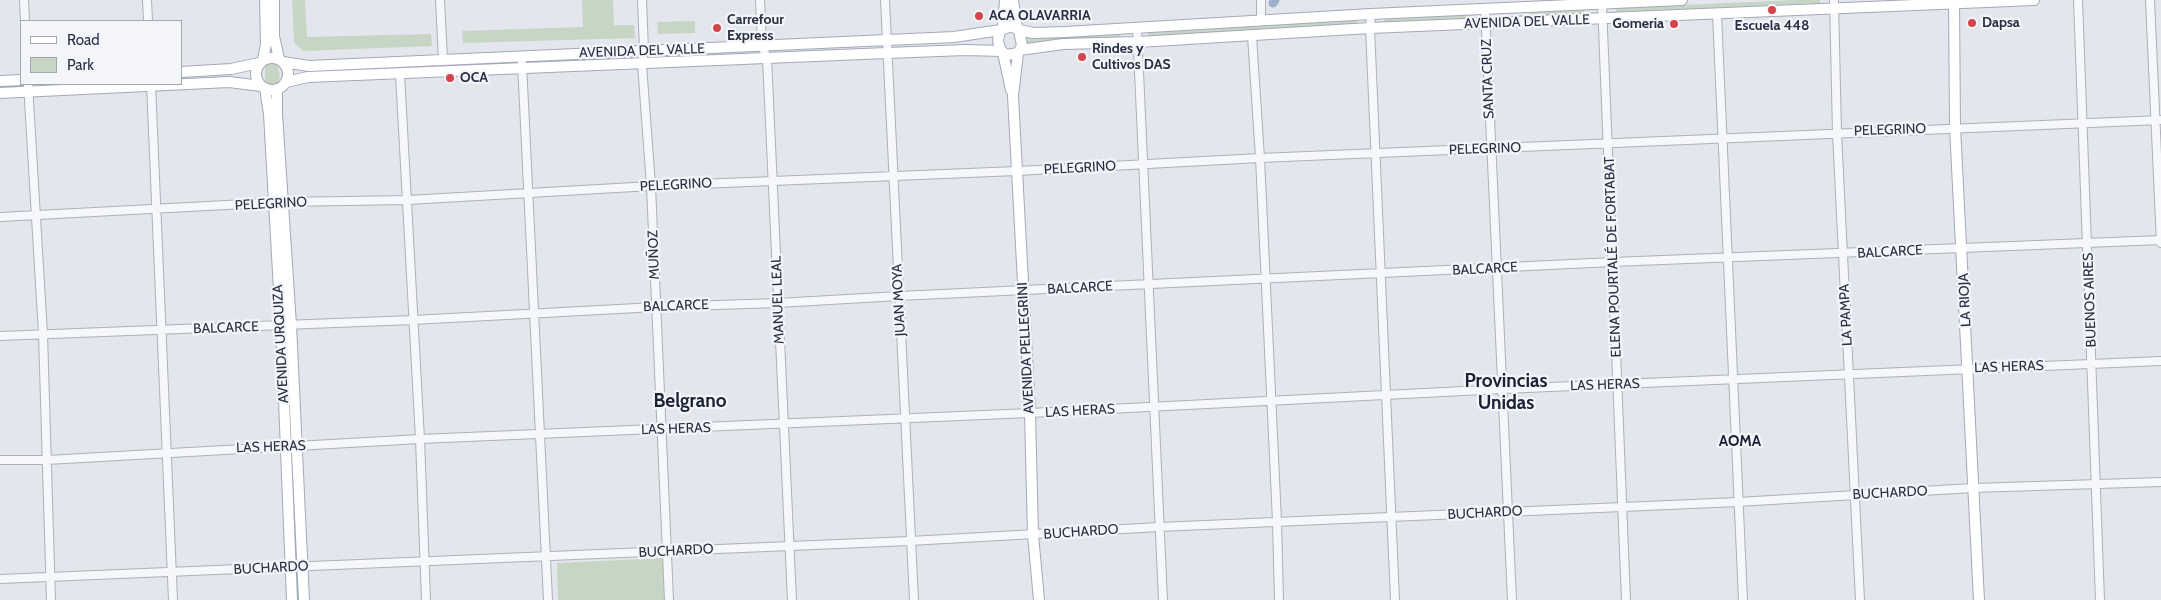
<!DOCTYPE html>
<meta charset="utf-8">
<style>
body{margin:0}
#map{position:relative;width:2161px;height:600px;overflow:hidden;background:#e3e6ec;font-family:Cabin,sans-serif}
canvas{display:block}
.legend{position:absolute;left:20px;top:20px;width:162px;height:65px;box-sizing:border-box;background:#f3f5f9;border:1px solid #a3a7b1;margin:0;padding:6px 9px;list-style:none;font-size:15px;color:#2a3145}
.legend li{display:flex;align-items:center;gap:10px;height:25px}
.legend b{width:25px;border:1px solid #a3a7b1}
</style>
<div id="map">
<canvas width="2161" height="600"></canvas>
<ul class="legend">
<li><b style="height:6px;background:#fff"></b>Road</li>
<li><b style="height:14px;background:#c7d6c4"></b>Park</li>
</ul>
</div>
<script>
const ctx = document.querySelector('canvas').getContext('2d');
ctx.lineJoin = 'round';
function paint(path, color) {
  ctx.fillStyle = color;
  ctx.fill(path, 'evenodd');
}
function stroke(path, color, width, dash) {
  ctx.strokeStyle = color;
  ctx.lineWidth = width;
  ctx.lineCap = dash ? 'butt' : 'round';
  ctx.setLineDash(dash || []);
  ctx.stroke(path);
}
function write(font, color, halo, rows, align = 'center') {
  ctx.font = font + ' Cabin,sans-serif';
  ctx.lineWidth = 4.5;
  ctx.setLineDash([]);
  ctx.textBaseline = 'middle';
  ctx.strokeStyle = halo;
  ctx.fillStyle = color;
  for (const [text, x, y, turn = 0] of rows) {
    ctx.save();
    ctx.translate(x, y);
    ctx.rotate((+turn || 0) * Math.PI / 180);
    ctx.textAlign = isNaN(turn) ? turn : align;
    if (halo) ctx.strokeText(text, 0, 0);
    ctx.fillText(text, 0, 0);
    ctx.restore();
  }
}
paint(new Path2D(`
 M 292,0 L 305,0 L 307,37 L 431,34 L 432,46 L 303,51 L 294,42 Z
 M 582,0 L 613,0 L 614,25 L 634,25 L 635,38 L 463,43 L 462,31 L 583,27 Z
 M 1797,0 L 1820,0 L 1820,3 L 1616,12 L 1616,8 Z
 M 1584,9 L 1584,14 L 1499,17 L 1527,15 L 1530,12 Z
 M 1473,15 L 1473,19 L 1384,23 L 1384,19 Z
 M 1357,20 L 1357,24 L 1148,37 L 1148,33 Z
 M 695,21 L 695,33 L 658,34 L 657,22 Z
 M 1120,35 L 1120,39 L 1036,42 L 1027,46 L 1027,36 L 1036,38 Z
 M 273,61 L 278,66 L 280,78 L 276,85 L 272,86 L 265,81 L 265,68 L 268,62 Z
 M 663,558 L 665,600 L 558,600 L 557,563 Z`), '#c7d6c4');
stroke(new Path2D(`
 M 1273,3 L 1275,0`), '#9db0cd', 9);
const minor = new Path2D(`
 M 24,0 L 25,21
 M 147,0 L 148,21
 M 440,0 L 443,59
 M 642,0 L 644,50 L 642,64 L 651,186 L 669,600
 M 760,0 L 762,46 L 767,58 L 792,600
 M 885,0 L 914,600
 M 1834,0 L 1837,133 L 1860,600
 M 2078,0 L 2100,600
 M 2150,0 L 2161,243
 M 1602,4 L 1626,600
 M 1485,8 L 1512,600
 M 1371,14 L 1370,28 L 1395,600
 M 1717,14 L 1743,600
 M 1261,20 L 1261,0
 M 1137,28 L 1163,600
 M 1252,36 L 1260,158 L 1277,521 L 1279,600
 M 522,63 L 548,600
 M 400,74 L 420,439 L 426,600
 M 28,84 L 43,334 L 51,600
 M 151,84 L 173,600
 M 0,217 L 283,202 L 408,200 L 651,186 L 1017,171 L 1260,158 L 2161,120
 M 0,336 L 413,320 L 656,307 L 778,303 L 899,296 L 1613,262 L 2161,240
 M 0,460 L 47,460 L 420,439 L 1030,413 L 1503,389 L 2161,361
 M 0,579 L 910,541 L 1159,527 L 1738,502 L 1973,488 L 2161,482`);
const major = new Path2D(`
 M 274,0 L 274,36 L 279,59
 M 1013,0 L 1017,27
 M 1954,0 L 1955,127 L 1979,600
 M 1011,26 L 1019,30 L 1022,46 L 1018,53 L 1006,55 C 998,49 996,39 1001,30 Z
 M 1003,28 L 1005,0
 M 1019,30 L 1033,33 L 1065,32 L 1371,14 L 1682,0
 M 1020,50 L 1063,44 L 1138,42 L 1370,28 L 2034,0
 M 1003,53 L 1011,90
 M 1018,53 L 1013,96 L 1030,413 L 1033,535 L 1039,600
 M256 74a16 16 0 1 1 32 0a16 16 0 1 1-32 0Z
 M 263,60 L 266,44 L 265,0
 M 283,62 L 309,66 L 954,37 L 1001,30
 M 181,72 L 231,69 L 259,63
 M 0,81 L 21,80
 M 286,82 L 308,77 L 887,53 L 965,50 L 1001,51
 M 265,88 L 269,114 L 281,326 L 292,600
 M 277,89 L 277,114 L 291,325 L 304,600
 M 0,93 L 229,82 L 261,86`);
stroke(minor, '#acb0ba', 10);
stroke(major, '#a2a9b8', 12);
stroke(minor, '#f6f7fa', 8);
stroke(major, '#fff', 10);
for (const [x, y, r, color] of [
 [1772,10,5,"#d5444c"],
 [979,16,5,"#d5444c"],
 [1972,23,5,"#d5444c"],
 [1674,24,5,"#d5444c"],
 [717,28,5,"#d5444c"],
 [1082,57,5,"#d5444c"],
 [450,78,5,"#d5444c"]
]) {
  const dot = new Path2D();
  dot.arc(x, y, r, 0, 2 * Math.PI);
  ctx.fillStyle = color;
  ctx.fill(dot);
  stroke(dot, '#f3f5f9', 2);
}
write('bold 14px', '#2a3145', '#f3f5f9', [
 ["ACA OLAVARRIA",989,16],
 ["Carrefour",727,20],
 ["Express",727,36],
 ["Dapsa",1982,23],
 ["Gomeria",1664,24,"right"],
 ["Escuela 448",1772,26,"center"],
 ["Rindes y",1092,49],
 ["Cultivos DAS",1092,65],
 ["OCA",460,78]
], 'left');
write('14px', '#2a3145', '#f3f5f9', [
 ["AVENIDA DEL VALLE",1527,22,-2],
 ["AVENIDA DEL VALLE",642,51,-2],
 ["SANTA CRUZ",1488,79,-92],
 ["PELEGRINO",1890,130,-2],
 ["PELEGRINO",1485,149,-2],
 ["PELEGRINO",1080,168,-3],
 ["PELEGRINO",676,185,-3],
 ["PELEGRINO",271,204,-3],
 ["BALCARCE",1890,252,-3],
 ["MUÑOZ",654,255,-92],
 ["ELENA POURTALÉ DE FORTABAT",1613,257,-92],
 ["BALCARCE",1485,269,-3],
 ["BALCARCE",1080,288,-3],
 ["MANUEL LEAL",778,300,-92],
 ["JUAN MOYA",899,300,-93],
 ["LA RIOJA",1965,300,-93],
 ["BUENOS AIRES",2090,300,-92],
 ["BALCARCE",676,306,-2],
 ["LA PAMPA",1846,315,-93],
 ["BALCARCE",226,328,-2],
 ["AVENIDA URQUIZA",281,344,-93],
 ["AVENIDA PELLEGRINI",1026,348,-93],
 ["LAS HERAS",2009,367,-2],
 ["LAS HERAS",1605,385,-2],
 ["LAS HERAS",1080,411,-3],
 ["LAS HERAS",676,429,-2],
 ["LAS HERAS",271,447,-2],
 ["BUCHARDO",1890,493,-3],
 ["BUCHARDO",1485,513,-3],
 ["BUCHARDO",1081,532,-4],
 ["BUCHARDO",676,551,-3],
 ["BUCHARDO",271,568,-3]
]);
write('bold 15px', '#1c2236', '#f3f5f9', [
 ["AOMA",1740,442]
]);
write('bold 19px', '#1c2236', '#f3f5f9', [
 ["Provincias",1506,381],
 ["Unidas",1506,403],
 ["Belgrano",690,401]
]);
</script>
